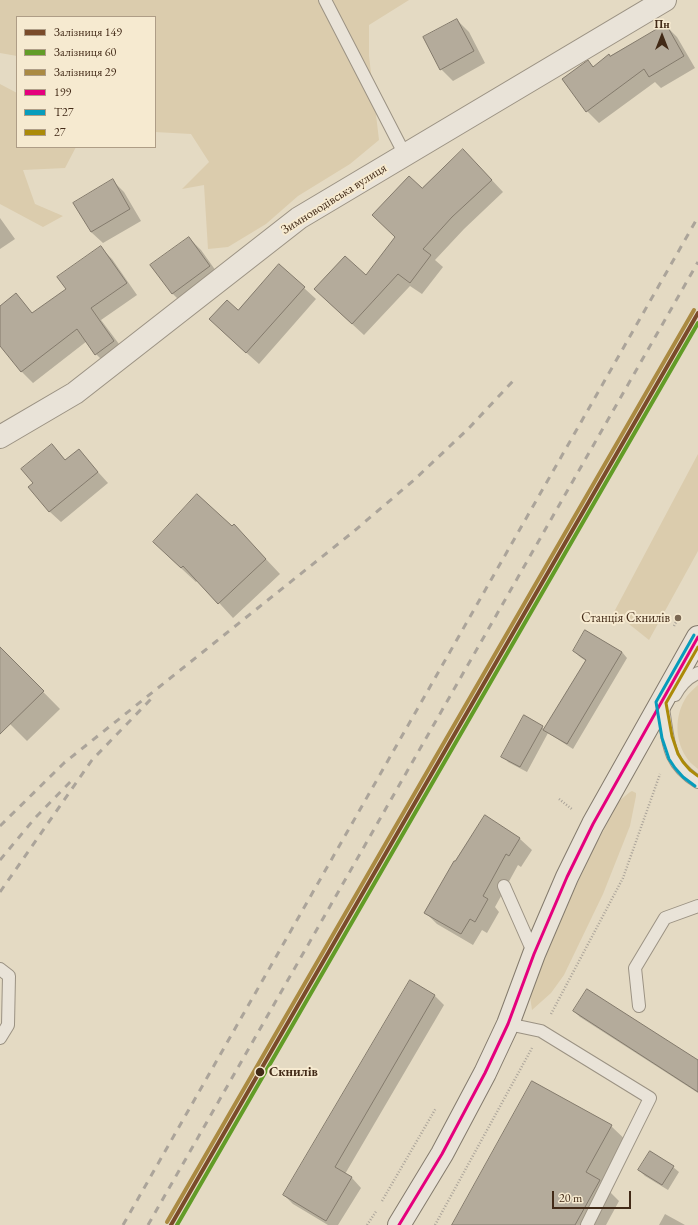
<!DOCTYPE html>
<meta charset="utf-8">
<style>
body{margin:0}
#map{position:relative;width:698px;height:1225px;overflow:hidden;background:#e4dac3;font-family:"EB Garamond",serif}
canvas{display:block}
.legend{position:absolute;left:16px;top:16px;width:140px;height:132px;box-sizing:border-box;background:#f6ead0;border:1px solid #ae9d86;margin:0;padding:5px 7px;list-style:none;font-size:12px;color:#422a17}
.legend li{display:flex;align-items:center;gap:8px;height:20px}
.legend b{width:20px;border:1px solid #ae9d86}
.north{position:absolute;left:642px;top:16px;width:40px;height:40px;-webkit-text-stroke:3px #f6ead0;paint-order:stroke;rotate:0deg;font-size:11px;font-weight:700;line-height:16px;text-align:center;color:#422a17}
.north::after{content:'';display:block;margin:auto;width:14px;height:18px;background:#422a17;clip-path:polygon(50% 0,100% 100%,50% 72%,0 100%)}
.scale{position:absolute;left:552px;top:1191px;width:79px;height:18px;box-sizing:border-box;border:2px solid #422a17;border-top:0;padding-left:5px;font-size:12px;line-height:14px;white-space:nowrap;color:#422a17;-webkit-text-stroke:3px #f6ead0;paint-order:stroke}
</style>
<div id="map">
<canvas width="698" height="1225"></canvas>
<ul class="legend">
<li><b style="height:5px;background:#7a4b2a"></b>Залізниця 149</li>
<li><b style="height:5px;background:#629c27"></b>Залізниця 60</li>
<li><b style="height:5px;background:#aa8a42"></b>Залізниця 29</li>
<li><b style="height:5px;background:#e5007d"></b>199</li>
<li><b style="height:5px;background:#079cbc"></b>Т27</li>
<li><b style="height:5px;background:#ab8a08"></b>27</li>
</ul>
<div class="north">Пн</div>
<div class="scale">20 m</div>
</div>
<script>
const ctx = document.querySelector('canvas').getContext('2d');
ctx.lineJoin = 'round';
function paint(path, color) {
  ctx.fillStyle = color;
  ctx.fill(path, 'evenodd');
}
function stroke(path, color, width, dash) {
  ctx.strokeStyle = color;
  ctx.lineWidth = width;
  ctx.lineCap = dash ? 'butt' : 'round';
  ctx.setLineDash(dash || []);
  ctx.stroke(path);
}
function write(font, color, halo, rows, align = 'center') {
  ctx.font = font + ' "EB Garamond",serif';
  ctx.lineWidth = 4;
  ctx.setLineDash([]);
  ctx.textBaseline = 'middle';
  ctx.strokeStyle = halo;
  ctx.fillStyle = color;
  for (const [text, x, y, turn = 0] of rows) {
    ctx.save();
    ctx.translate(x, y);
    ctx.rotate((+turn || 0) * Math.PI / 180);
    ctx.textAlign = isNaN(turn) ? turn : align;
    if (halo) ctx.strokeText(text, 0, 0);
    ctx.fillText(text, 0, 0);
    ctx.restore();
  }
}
paint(new Path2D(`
 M 0,0 L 409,0 L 369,25 L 369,56 L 379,140 L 350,164 L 298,196 L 266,224 L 228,247 L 208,249 L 204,185 L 182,189 L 209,162 L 191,134 L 155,132 L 155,17 L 17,17 L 17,56 L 0,53 Z
 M 0,84 L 17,93 L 17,147 L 76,147 L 65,168 L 23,170 L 35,204 L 63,216 L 43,227 L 0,204 Z
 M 698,454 L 698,551 L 649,640 L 614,612 Z
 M 698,685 L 698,769 C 695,766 691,764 689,761 C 674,742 674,715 687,696 C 690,692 694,689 698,685 Z
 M 632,791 L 636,793 L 636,796 L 630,826 L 603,894 L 564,975 L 551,993 L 532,1010 L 530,996 L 551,940 L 590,856 L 619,801 L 630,792 Z`), '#dbccad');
paint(new Path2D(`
 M 457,20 L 469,32 L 485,63 L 453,81 L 441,69 Z
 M 665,25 L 677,37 L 695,68 L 661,88 L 655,82 L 599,123 L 587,111 L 563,80 L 588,62 L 594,67 Z
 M 475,162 L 503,192 L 464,229 L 435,260 L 443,267 L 422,294 L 410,286 L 364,335 L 327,301 L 366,276 L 396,237 L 422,190 Z
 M 113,181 L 124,192 L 141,221 L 103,243 L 91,232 Z
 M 0,218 L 15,239 L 0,249 Z
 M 189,238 L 201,250 L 221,278 L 184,305 L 172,293 Z
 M 101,248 L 112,259 L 137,295 L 101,320 L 125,352 L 107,365 L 96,354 L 87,341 L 33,383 L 22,372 L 0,344 L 0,307 L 16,295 L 33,314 L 67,289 Z
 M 304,288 L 316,299 L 259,364 L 222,331 L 238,312 Z
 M 52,446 L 66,461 L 79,451 L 108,483 L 61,522 L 50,512 L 29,487 L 34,483 Z
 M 248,540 L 280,574 L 233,618 L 198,580 L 196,582 L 169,557 Z
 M 0,648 L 60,709 L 27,741 L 0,714 Z
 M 574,651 L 622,652 L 627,658 L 573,749 L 548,733 L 527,772 L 508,762 L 503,756 L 542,727 L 545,730 L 586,661 L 580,657 Z
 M 485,816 L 520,839 L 532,850 L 521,867 L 518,865 L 495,907 L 499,912 L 487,933 L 482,930 L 473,945 L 437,924 L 425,912 Z
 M 434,995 L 444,1005 L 345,1174 L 352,1178 L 361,1188 L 338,1225 L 328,1225 L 293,1204 L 284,1195 Z
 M 574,1011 L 698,1061 L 698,1093 L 580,1017 Z
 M 611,1126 L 632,1146 L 607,1189 L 619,1201 L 606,1225 L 453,1225 Z
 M 673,1167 L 679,1172 L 668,1190 L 645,1176 L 639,1170 Z
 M 665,1214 L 685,1225 L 659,1225 Z`), '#0003');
const building = new Path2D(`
 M 457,19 L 474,51 L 440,70 L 423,37 Z
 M 666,24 L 684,56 L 649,77 L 644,69 L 586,112 L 562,79 L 588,60 L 593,67 L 609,54 L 610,56 Z
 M 463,149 L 492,180 L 452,217 L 423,249 L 431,255 L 410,283 L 398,274 L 352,324 L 314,289 L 345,256 L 366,275 L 395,237 L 372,215 L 409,176 L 422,188 Z
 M 113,179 L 130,209 L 91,232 L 73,203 Z
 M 189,237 L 210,266 L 172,294 L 150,265 Z
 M 101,246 L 127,283 L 91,308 L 114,341 L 95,355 L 77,329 L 21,372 L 0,346 L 0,306 L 16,293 L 32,313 L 66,289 L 57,277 Z
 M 279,264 L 305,287 L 246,353 L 209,319 L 227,300 L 238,310 Z
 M 52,444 L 65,460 L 79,449 L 98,472 L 49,512 L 28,487 L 33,483 L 21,469 Z
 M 197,494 L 232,526 L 234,524 L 266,559 L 218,604 L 183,566 L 181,568 L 153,542 Z
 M 585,630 L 622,652 L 567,744 L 543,730 L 586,660 L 573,651 Z
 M 0,647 L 44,691 L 0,734 Z
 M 524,715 L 543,726 L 520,767 L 501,757 Z
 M 485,815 L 520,838 L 509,856 L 506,854 L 483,896 L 488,899 L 475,922 L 470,919 L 461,934 L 424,913 L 454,861 L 455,861 Z
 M 410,980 L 435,995 L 335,1167 L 352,1177 L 326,1221 L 283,1195 Z
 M 587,989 L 698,1060 L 698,1092 L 573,1011 Z
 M 532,1081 L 612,1125 L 586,1172 L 600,1180 L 575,1225 L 452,1225 Z
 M 650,1151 L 674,1166 L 662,1185 L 638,1170 Z`);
paint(building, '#b4ab9b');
stroke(building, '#837a6c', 1);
const lane = new Path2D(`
 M 325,0 L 405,155
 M 675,695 C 680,686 688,677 698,673
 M 662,703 C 669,738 664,761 698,782
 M 504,886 L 534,954
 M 0,969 L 9,976 L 8,1025 L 0,1038
 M 639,1006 L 635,968 L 665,918 L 698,906
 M 508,1024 L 541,1031 L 650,1098 L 587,1225`);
const street = new Path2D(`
 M 0,437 L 75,393 L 299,218 L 665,0`);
const secondary = new Path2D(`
 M 399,1225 L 442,1154 L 485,1073 L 508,1024 L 534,954 L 567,877 L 593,824 L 698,637`);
stroke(lane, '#9b9283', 14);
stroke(street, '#9b9283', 24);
stroke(secondary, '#837a6c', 24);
stroke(new Path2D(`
 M 674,626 L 678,618
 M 559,799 L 573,810
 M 551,1014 L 623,878 L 660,774
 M 382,1201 L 436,1108
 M 367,1225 L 377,1210
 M 435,1225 L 532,1048`), '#aba49a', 2.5, [1, 2]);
stroke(lane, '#e9e3d8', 12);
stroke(street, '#e9e3d8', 22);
stroke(secondary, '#e9e3d8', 22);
stroke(new Path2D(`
 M 0,826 L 64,763 L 353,532 L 414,480 L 469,428 L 513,381
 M 0,860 L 35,818 L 74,778
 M 0,892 L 92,760 L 152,698
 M 123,1225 L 698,217
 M 148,1225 L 698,262`), '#aba49a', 3, [7, 7]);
stroke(new Path2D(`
 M 399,1225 L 442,1154 L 485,1073 L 508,1024 L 534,954 L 567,877 L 593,824 L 698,637`), '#e5007d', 3);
stroke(new Path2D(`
 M 694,635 L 656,702 L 662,738 L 669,759 L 675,768 L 683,777 L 695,786`), '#079cbc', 3);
stroke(new Path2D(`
 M 698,647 L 666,703 L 672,736 L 678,754 L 683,762 L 690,770 L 698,776`), '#ab8a08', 3);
stroke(new Path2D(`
 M 171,1225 L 698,313`), '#7a4b2a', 4);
stroke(new Path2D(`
 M 177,1225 L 698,323`), '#629c27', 4);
stroke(new Path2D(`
 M 167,1222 L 694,310`), '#aa8a42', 4);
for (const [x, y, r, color] of [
 [678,618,4,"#7b6853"],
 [260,1072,5,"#422a17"]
]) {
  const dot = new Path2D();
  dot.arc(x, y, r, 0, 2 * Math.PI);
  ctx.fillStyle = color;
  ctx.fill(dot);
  stroke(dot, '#f6ead0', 1.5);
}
write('13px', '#422a17', '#f6ead0', [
 ["Зимноводівська вулиця",334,199,-32]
]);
write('13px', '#422a17', '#f6ead0', [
 ["Станція Скнилів",670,618]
], 'right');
write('bold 13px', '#422a17', '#f6ead0', [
 ["Скнилів",269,1072]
], 'left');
</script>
